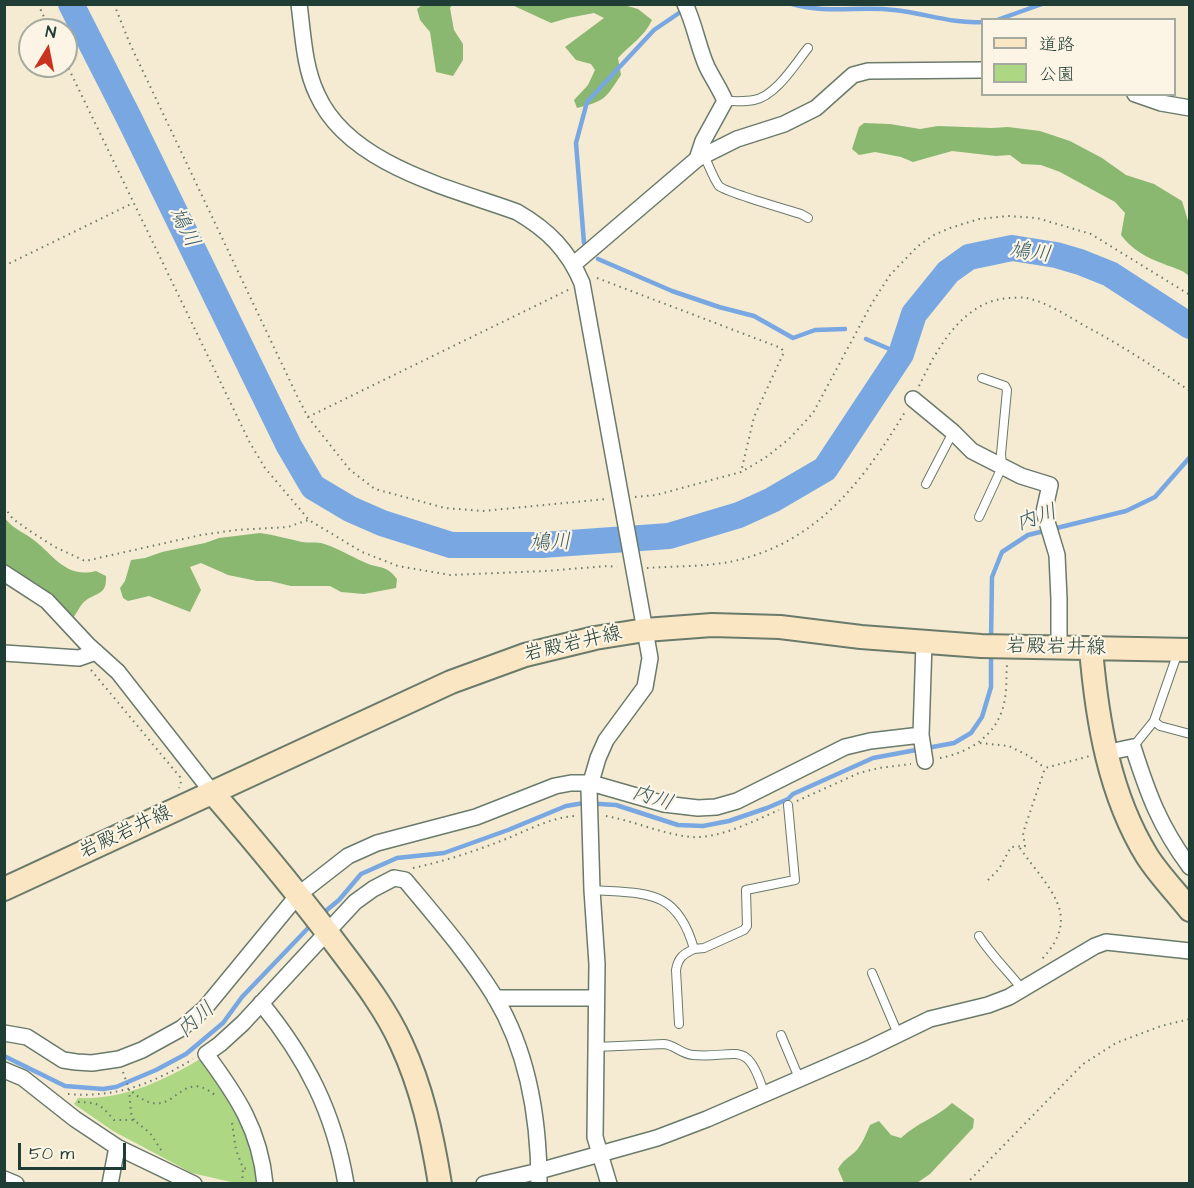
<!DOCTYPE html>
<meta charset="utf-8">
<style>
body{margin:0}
#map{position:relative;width:1194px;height:1188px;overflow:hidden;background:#f4ebd2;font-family:"Architects Daughter","Klee One",sans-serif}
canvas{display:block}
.frame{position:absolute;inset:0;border:6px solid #1f3d34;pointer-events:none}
.legend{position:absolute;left:981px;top:18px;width:195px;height:78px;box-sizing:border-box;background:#fcf5e5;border:2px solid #a4ab9e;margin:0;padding:8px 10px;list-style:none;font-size:18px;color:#1f3d34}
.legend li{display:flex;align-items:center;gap:12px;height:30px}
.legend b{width:30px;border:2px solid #a4ab9e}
.north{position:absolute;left:18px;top:18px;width:60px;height:60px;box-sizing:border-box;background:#fcf5e5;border:2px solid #a4ab9e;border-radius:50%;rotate:10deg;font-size:16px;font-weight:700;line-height:24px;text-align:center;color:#1f3d34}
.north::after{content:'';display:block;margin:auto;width:21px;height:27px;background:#c8321e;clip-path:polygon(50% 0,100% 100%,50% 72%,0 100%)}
.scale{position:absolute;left:18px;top:1143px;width:108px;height:27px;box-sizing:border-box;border:3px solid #1f3d34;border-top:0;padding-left:8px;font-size:18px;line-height:21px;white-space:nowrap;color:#1f3d34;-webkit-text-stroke:4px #fcf5e5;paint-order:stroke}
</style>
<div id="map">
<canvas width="1194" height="1188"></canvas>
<div class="frame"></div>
<ul class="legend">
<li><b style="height:8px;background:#fbe6c3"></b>道路</li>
<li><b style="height:16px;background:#add783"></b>公園</li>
</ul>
<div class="north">N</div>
<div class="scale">50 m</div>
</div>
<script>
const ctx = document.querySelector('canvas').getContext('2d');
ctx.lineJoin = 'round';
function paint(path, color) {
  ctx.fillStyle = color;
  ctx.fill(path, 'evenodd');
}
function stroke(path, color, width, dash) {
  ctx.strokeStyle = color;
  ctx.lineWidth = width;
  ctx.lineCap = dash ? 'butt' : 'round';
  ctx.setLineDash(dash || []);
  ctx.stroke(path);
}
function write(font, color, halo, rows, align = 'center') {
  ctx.font = font + ' "Architects Daughter","Klee One",sans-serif';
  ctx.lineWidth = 4.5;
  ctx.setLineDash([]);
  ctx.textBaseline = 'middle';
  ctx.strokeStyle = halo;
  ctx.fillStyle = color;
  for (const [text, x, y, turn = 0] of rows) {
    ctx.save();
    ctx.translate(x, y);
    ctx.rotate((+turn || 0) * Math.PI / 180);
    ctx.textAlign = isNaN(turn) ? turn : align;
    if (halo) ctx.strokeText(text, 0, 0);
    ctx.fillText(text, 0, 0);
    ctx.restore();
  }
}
paint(new Path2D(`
 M 200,1059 L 234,1106 L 253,1151 L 258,1183 L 235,1183 L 192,1173 L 113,1131 L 74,1104 L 78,1098 C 123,1100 163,1081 200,1059 Z`), '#add783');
paint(new Path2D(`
 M 422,5 L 452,5 L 450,8 L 454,30 L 463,44 L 463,60 L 453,76 L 436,72 L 430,32 L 420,20 L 417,9 Z
 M 512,5 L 624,5 L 638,9 L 652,20 C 644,37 631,44 618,58 L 621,75 C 605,99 605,101 577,108 L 574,100 L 588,85 L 595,70 L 591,64 L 576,60 L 565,47 L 604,18 L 594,13 L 568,18 L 551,23 Z
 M 864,123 L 890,124 L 920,129 L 938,126 L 992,128 L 1008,127 L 1040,131 L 1070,141 L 1102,158 L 1126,175 L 1154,184 L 1182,201 L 1189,224 L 1189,276 C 1182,269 1173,268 1164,264 C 1147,258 1131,249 1121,235 L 1125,213 L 1115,202 L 1060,172 L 1041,165 L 1022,164 L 1010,155 L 996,156 L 952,151 L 913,162 L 901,157 L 875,152 L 859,155 L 852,149 L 859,127 Z
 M 4,517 C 12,528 21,531 31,538 C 53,553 64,579 96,571 L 106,576 C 107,595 97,592 85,601 C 80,605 77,613 73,618 L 39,586 L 5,565 Z
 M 260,533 C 275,535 288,539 302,542 C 308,543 315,542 321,543 C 336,547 350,556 364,562 C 378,569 386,564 397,579 L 396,588 L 364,594 L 341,592 L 330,586 L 291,586 L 270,581 L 257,581 L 228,575 L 201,563 L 190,567 L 201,590 L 190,612 L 149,596 L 128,601 L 123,598 L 120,588 L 125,581 L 131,560 L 145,558 L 162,552 L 205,543 L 219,538 Z
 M 952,1103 L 974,1119 L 973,1128 L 930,1174 L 917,1183 L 844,1183 L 838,1169 C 843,1160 848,1158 855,1152 C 862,1145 866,1134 870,1125 L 879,1121 L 891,1135 L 901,1138 C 918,1122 936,1118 952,1103 Z`), '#8ab871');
stroke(new Path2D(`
 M 792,4 C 826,14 860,6 894,10 C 924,13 953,24 982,22
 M 997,20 L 1042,4
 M 584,243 L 576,143 L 587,102 L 654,30 L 682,11
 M 598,259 L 672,291 L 719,307 L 754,316 L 793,338 L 815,330 L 845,329
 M 866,339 L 901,354
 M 991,641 L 992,577 L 1002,552 L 1028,535 L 1126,511 L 1155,497 L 1190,457
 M 322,914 L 339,900 L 361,874 L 397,858 L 444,853 L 508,830 L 566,806 L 584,803 L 616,805 L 678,825 L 703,826 L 729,821 L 767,808 L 788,799 L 793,794 L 873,758 L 954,743 L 971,733 L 982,717 L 991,687 L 991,652
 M 4,1056 L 65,1086 L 103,1089 L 116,1087 L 156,1070 L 186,1054 L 223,1023 L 242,997 L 312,924`), '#78a7e2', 4.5);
stroke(new Path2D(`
 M 71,4 L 129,118 L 289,446 L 313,487 L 350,509 L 382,523 L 451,545 L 542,545 L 669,536 L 739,515 L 772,500 L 825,469 L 901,354 L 914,314 L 948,272 L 969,257 L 1012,248 L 1056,255 L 1080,262 L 1110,274 L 1190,326`), '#78a7e2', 26);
const lane = new Path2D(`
 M 725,101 C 734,101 744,102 754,100 C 776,96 795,64 808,48
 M 704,156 C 709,165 713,178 719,186 C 725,192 788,210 801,214 L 808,218
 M 926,484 L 953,432
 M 979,517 L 1002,467 L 1001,454 L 1007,390 L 1005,386 L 982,378
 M 1178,652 L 1154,721 L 1160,726 L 1190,734
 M 1133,747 L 1154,721
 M 592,890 C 646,894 677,888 694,949 C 683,954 678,958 676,970 L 679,1024
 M 979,936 C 991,955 1008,971 1022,989
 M 694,949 L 704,948 L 744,930 L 747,926 L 746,890 L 795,880 L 788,805
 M 872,973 L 898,1034
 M 781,1035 L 799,1078
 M 596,1047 L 664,1044 C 675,1045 681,1054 693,1055 C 737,1059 747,1037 764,1093`);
const street = new Path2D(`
 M 299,4 C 303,34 304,67 317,94 C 348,165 451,188 517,212 C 548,230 568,250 582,283 L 650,658 L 645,687 L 606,740 L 598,758 L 589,789 L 592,890 L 597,964 L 595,1137 L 609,1184
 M 685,4 C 695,25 698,47 707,67 C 713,79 720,89 725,101 L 703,141 L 697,159
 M 1135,94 L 1161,103 L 1190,108
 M 574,264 L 697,159 L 737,139 L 784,124 L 816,108 L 853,75 L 868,71 L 982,70
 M 913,399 L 953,432 L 972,451 L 1021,476 L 1050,485 L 1044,512 L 1057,555 L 1059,599 L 1059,648
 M 4,573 L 47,601 L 88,645 L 118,672 L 212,792
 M 4,653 L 79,658 L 96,652
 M 921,735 L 925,761
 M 1105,753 L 1133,747 C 1148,794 1160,827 1190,867
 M 495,998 L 596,998
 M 261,1003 C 306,1058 334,1112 346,1184
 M 4,1033 L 27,1037 L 63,1060 L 76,1062 L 92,1063 L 119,1059 L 142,1050 L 182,1028 L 205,1008 L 298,895 L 348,856 L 377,843 L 476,817 L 555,786 L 571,783 L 591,783 L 664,804 L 698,808 L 716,807 L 737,801 L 845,747 L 870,741 L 921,735 L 924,643
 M 4,1070 L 23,1078 L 75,1119 L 117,1147 L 194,1184
 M 4,1179 L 16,1184
 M 110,1184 L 117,1147
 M 265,1184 C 260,1130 237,1096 206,1054 L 220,1044 L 243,1023 L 355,902 L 373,889 L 394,878 L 405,880 C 436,917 469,955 495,997 C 528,1052 539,1120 539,1184
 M 484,1184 L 539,1171 L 657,1138 L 707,1119 L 866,1050 L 930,1019 L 988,1005 L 1009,997 L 1095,946 L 1106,942 L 1190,951`);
const secondary = new Path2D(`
 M 1091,649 C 1097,720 1109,794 1147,856 C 1159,875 1176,892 1190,910
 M 212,792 C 257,844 301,897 342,952 C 364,981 386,1010 401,1043 C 422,1088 432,1135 440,1184
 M 4,889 L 451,682 L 525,655 L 595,638 L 645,630 L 712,625 L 780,627 L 861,637 L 981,646 L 1190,650`);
stroke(lane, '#6a7a6b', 10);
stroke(street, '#6a7a6b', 18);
stroke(secondary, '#6a7a6b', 26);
stroke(new Path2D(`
 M 38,4 L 50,30
 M 114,4 L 130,44 L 299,400 L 308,417 L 350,470 L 375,489 L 445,508 L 483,511 L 606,499
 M 66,63 L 250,443 L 265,468 L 309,520 L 362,552 L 398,566 L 450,575 L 545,571 L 608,566 L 617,567
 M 4,266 L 133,203
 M 597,278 L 781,348 L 784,352 L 754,417 L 741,472
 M 919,386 C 937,349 962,301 1009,298 C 1015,298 1022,297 1027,298 C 1048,303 1066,315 1085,326 C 1121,345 1156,368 1190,391
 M 308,417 L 570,289
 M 635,497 L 656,495 L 741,472 L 765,458 L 789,439 L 813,413 L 872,303 L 890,275 L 918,246 L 934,235 L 950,228 L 979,219 L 1008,216 L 1037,218 L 1091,234 L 1190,295
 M 4,507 L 13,519 L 30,531 L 55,547 L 85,561 L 201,535 L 236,530 L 288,527 L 308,520
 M 647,568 C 675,566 706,567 734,561 C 818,542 863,481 905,412
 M 91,670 L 180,777 L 181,784 L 179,788
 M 980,743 L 1009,746 L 1029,756 L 1045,768
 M 940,758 C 972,752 1000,733 1005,698 C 1007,687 1006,676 1007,665
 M 797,801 L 859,773 L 879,768 L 911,764
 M 606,816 C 634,821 662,834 691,837 C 719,839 754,821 779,810
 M 1020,848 C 1048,889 1084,915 1041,960
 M 413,868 C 446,861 475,851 506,839 C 528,830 552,817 576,816
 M 988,880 L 999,869 L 1011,847 L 1025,846 L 1023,833 L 1045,768 L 1090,756
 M 123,1072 L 129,1089
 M 68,1094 C 116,1098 152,1084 193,1059
 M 78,1102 C 100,1103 100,1104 114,1120 L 134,1120 L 150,1133 L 163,1153
 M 134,1120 L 131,1113 L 129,1089 C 175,1132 177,1062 216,1096
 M 232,1123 L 236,1150 L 243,1168 L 248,1169
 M 242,1184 L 243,1168
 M 966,1184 L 1083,1064 L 1116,1043 L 1161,1026 L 1190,1019`), '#6a7a6b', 2, [1.5, 4.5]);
stroke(lane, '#fff', 8);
stroke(street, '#fff', 15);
stroke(secondary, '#fbe6c3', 22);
write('20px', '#1f3d34', '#fcf5e5', [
 ["岩殿岩井線",573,645,-13],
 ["岩殿岩井線",1056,648,1],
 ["岩殿岩井線",126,833,-25]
]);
write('italic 21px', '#3a5d68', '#fcf5e5', [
 ["鳩川",183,228,63],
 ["鳩川",1030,254,7],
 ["内川",1037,519,-19],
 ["鳩川",550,544,-2],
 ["内川",652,799,18],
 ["内川",197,1021,-42]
]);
</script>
